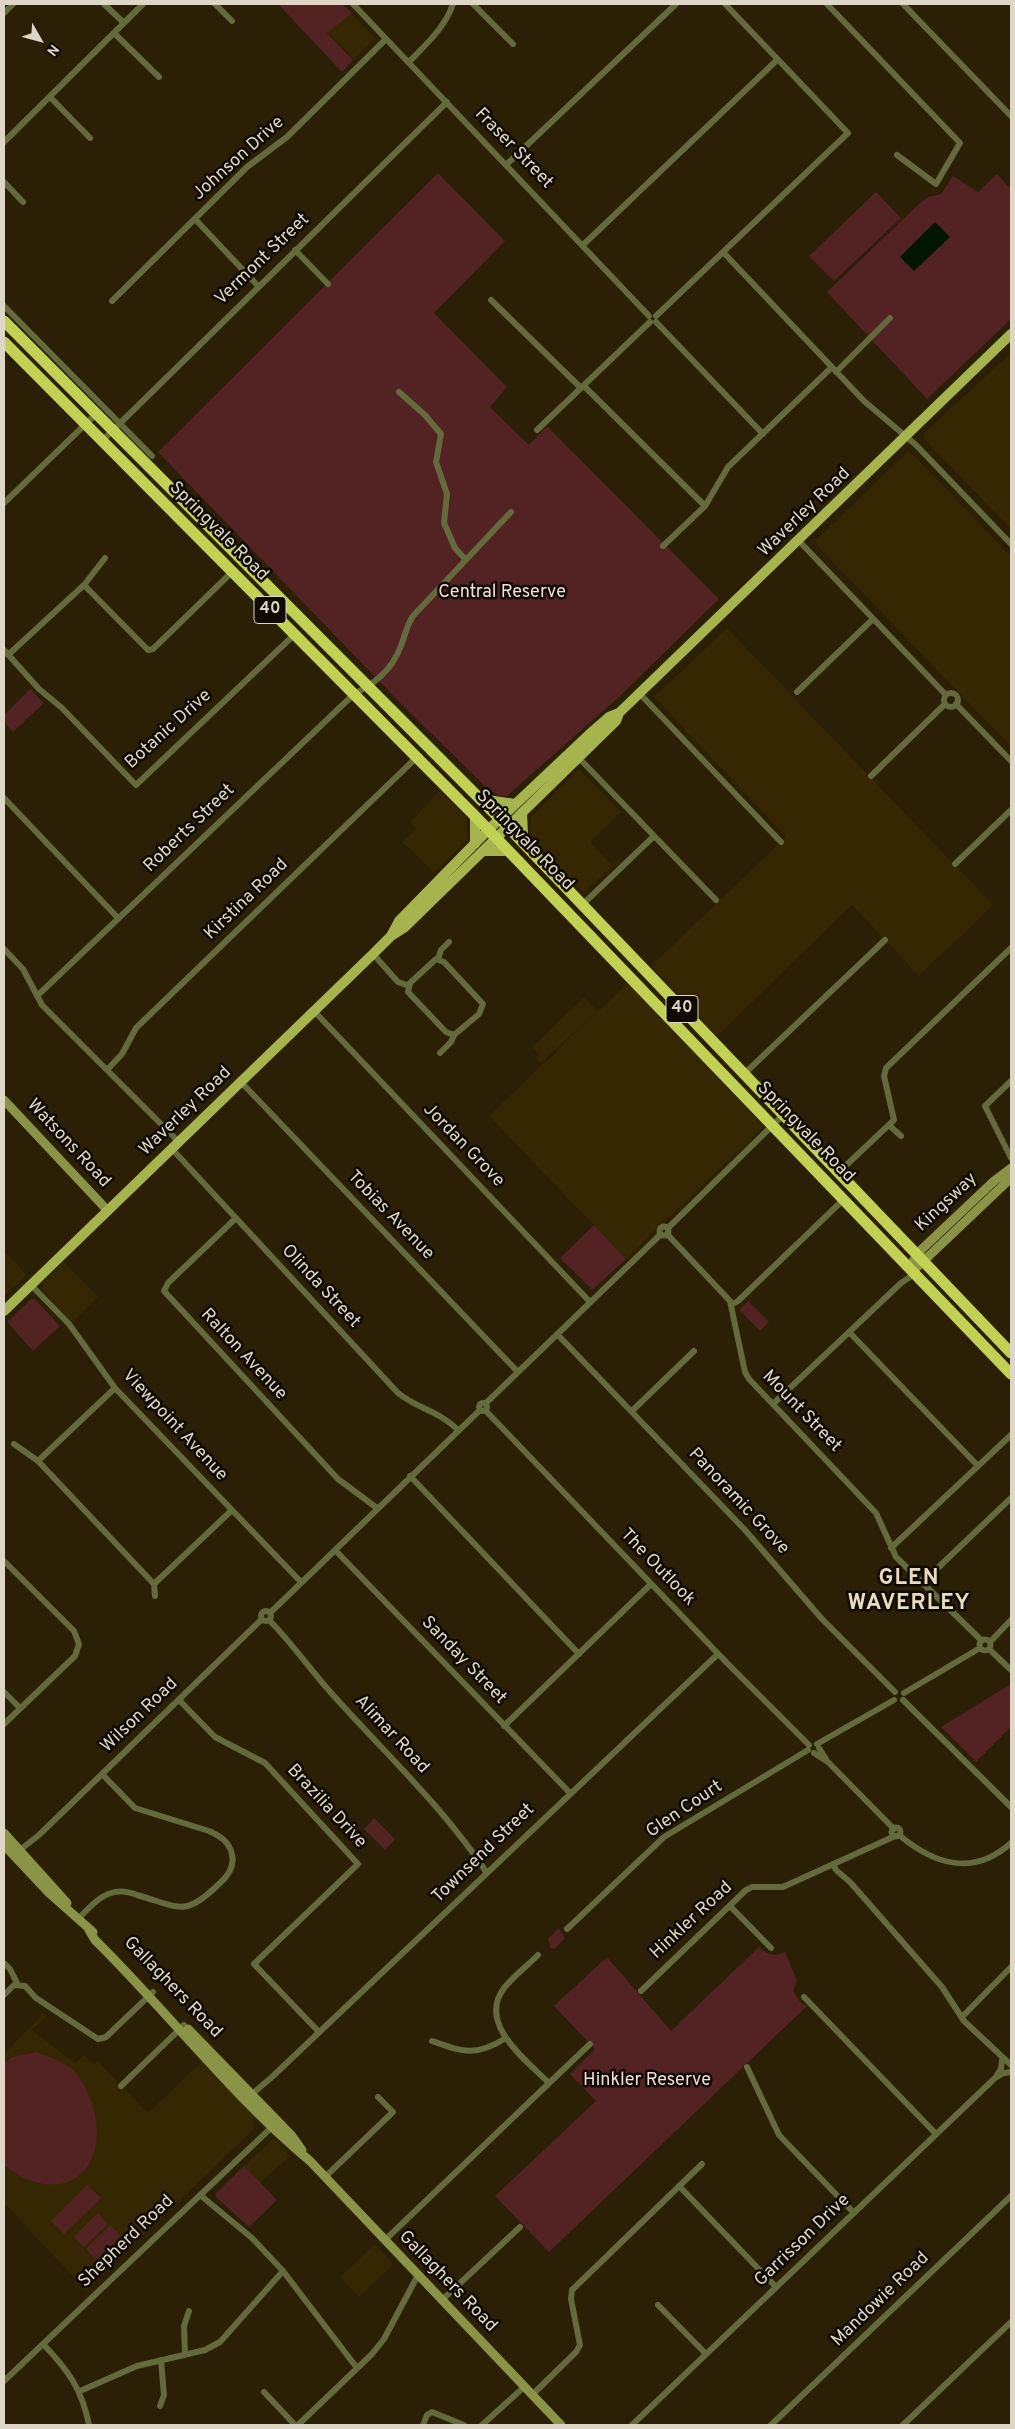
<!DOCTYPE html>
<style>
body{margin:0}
#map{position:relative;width:1015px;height:2429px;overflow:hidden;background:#2b1f05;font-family:Overpass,sans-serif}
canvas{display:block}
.frame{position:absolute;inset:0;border:5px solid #ded7c7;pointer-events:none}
.north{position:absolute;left:15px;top:15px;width:50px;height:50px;-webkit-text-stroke:4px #0f0a02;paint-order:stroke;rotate:128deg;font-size:14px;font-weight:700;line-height:20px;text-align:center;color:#ded7c7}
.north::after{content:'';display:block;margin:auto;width:18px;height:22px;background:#ded7c7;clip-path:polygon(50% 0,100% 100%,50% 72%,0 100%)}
</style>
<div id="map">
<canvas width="1015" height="2429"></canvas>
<div class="frame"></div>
<div class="north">N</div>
</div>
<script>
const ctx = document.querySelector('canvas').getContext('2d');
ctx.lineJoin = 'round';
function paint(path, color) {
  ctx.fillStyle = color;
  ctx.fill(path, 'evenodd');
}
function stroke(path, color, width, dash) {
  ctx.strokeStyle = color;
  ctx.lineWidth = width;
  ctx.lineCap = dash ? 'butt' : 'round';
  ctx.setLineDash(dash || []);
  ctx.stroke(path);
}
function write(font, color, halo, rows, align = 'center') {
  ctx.font = font + ' Overpass,sans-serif';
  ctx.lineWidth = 5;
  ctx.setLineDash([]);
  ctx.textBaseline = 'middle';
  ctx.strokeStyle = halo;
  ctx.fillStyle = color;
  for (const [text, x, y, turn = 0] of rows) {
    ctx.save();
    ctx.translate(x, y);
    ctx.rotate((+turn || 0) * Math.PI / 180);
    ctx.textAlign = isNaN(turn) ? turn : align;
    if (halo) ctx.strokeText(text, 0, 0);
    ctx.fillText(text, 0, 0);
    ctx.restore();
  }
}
paint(new Path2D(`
 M 351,13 L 375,38 L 354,60 L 327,32 Z
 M 1011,353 L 1011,529 L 924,439 L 924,433 Z
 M 909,451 L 1011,556 L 1011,747 L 814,542 Z
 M 727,628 L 993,905 L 919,976 L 852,905 L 717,1036 L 651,966 L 786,837 L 654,697 Z
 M 579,769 L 621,812 L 590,842 L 613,866 L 583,893 L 530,835 L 531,817 Z
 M 440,791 L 466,817 L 468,839 L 434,873 L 402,842 L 416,829 L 410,822 Z
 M 628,983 L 764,1126 L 626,1259 L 489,1116 Z
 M 584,997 L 597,1011 L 541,1063 L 537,1059 L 540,1056 L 532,1047 Z
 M 4,1251 L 27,1275 L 4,1296 Z
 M 64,1262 L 98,1297 L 72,1323 L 41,1288 L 43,1282 Z
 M 41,2011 L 47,2016 L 32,2030 L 75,2063 L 84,2055 L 94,2065 L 98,2061 L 148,2113 L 202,2062 L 254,2117 L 253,2130 L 86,2290 L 4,2203 L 4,2054 L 41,2016 Z
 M 274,2138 L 290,2156 L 260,2183 L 244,2166 Z
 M 375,2244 L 393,2264 L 359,2297 L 340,2277 Z`), '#362703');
paint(new Path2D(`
 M 278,4 L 342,4 L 352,13 L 327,33 L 353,60 L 342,72 Z
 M 438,173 L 505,241 L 434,313 L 507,387 L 490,407 L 529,445 L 547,426 L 719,599 L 620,696 L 507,796 L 500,796 L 489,790 L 403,706 L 158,452 Z
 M 997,174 L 1011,189 L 1011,319 L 927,399 L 827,292 L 918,205 L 928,197 L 941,194 L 953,176 L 978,192 Z
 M 876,192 L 901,218 L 834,281 L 809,256 Z
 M 30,689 L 44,703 L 13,732 L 4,722 L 4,715 Z
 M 594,1225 L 626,1259 L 592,1290 L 560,1258 Z
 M 31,1299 L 35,1299 L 60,1326 L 33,1351 L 7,1322 Z
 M 748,1301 L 769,1322 L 760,1331 L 739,1310 Z
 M 1011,1684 L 1011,1727 L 976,1762 L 941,1727 Z
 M 374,1818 L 395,1839 L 385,1850 L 364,1829 Z
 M 559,1928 L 565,1938 L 554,1949 L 550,1948 L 548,1939 Z
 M 759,1947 C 767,1955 775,1957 785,1952 L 797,1981 L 793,1991 L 801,2003 L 807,2006 L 549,2252 L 495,2196 L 596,2101 L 570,2074 L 595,2049 L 554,2006 L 607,1957 L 671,2031 Z
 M 35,2052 C 49,2056 62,2061 73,2070 C 81,2078 85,2086 89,2096 C 117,2162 67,2215 4,2165 L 4,2063 L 13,2057 Z
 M 244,2166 L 277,2200 L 249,2227 L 216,2197 L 216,2193 Z
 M 87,2185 L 101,2198 L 64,2234 L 51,2221 Z
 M 98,2213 L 108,2224 L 84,2247 L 74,2237 Z
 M 110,2225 L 121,2236 L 96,2260 L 86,2249 Z`), '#532223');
paint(new Path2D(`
 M 935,222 L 950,237 L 914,271 L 900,257 Z`), '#001603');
stroke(new Path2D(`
 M 104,4 L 124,23
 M 215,4 L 232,21
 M 353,4 L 649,316
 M 473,4 L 513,44
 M 827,4 L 960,143 L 936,184 L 897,155
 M 903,4 L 1011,116
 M 4,13 L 13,4
 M 114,33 L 159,77
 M 409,62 C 427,43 444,29 453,4
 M 50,97 L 90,138
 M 4,142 L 143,4
 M 507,164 L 676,4
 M 4,182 L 23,202
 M 195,219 L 258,286
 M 583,245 L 777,60
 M 295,250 L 328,284
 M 723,252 L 864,401 L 916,445 L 1011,544
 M 491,300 L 581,388
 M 112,301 L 247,167 L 287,137 L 386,39
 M 4,306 L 152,456
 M 656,316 L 848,133 L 725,4
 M 656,322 L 763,434
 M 836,372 L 890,318
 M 584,386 L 705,506
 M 399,392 L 425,415 L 441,434 L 436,462 L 447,494 L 444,523 L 455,548 L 466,560
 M 537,430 L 650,322
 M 102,441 L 447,102
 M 4,503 L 96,414
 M 799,541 L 946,695
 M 663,546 L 705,506 L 728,467 L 832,367
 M 84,585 L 148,650 L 153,649 L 232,572
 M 4,650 L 39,689 L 62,708 L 136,785 L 295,634
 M 8,655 L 84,585 L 105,558
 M 797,692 L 873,619
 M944 700a7 7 0 1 1 14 0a7 7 0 1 1-14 0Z
 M 640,694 L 781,842
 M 956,704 L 1011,761
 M 576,755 L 716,900
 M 871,776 L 945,704
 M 4,798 L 118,918
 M 955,864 L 1011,810
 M 582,905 L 654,836
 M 4,949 L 23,969 L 42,1005 L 179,1142
 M 373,954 L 398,982 L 409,986
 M 436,959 L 444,962 L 483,1004 L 479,1014 L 454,1035 L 446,1032 L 408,992 L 410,983 Z
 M 438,959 L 441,950 L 449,942
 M 37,996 L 354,694 C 375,683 391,671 400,648 C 405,637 406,626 413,616 L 511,512
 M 314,1011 L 590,1302
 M 440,1053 L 451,1042 L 454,1035
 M 107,1070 L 122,1054 L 136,1028 L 417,757
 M 744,1074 L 885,940
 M 1011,1081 L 985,1106 L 1011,1158
 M 241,1082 L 517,1371
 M 890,1126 L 901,1136
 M 172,1149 L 398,1393 C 418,1409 439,1411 458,1430
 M 838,1173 L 894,1120 L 884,1076 L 886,1068 L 1011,948
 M 236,1218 L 168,1283 L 164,1291 L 338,1479 L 377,1508
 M659.5 1231a4.5 4.5 0 1 1 9 0a4.5 4.5 0 1 1-9 0Z
 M 668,1228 L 783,1115
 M 667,1234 L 730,1301 L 745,1372 L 749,1379 L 876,1513 L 896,1557 L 981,1640
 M 31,1285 L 69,1324 L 115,1388 L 301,1582
 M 731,1305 L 738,1301 L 844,1199
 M 849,1332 L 978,1466
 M 557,1334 L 745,1530 L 822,1619 L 895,1692
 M479 1407a4 4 0 1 1 8 0a4 4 0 1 1-8 0Z
 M 485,1404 L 661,1234
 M 773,1404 L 901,1283 L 916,1273
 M 485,1410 L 727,1663 L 809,1745
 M 632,1411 L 694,1351
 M 14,1444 L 38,1461 L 154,1584 L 232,1510
 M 38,1461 L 115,1388
 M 410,1476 L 579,1654
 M 891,1548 L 1011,1435
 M 335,1550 L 570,1793
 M 4,1561 L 74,1631 L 79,1644 L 75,1656 L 4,1724
 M 922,1583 L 1011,1498
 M 154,1584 L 155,1596
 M261 1616a5 5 0 1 1 10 0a5 5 0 1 1-10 0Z
 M 270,1613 L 480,1410
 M 269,1620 C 293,1644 311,1671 333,1695 C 386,1754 443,1807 487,1873
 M979.5 1645a5.5 5.5 0 1 1 11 0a5.5 5.5 0 1 1-11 0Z
 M 990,1642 L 1011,1620
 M 989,1649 L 1011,1670
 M 4,1692 L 20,1708
 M 904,1693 L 980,1648
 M 179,1700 L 215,1737 L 265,1763 L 358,1864 L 254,1964 L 319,2032
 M 903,1700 L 1011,1807
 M 504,1726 L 651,1584
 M 817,1744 L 894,1700
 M 819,1748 L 826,1759
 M 814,1753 L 828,1762 L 894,1829
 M891.5 1832a4.5 4.5 0 1 1 9 0a4.5 4.5 0 1 1-9 0Z
 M 899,1835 C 935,1865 973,1877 1011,1843
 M 20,1850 L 39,1835 L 262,1619
 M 833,1864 L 836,1870 L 850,1882 L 942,1987 L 964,2021 L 1011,2065
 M 730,1906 L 771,1948
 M 78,1919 C 87,1910 98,1897 111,1893 C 120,1890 129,1892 137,1895 C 180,1907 184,1918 219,1884 C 227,1877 235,1867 232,1855 C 230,1842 220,1836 209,1831 L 135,1808 L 102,1774
 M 567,1929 L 664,1837 L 808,1750
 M 538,1955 C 527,1966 514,1976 504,1988 C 477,2024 526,2060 549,2083
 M 5,1964 L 10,1969 L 18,1985
 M 641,1991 L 746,1890 L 752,1887 L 783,1887 L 895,1836
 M 4,1995 L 14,1985 L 25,1986 L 36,1998 L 98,2039 L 106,2037 L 153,1992
 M 804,1997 L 936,2134
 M 962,2017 L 1011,1967
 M 432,2041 C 463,2052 476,2057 506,2038
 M 747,2067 L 779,2135 L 854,2213
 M 997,2075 L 1001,2069 L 1002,2060
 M 121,2086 L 184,2025
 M 252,2094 L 272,2077 L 718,1654
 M 325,2177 L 393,2112 L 378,2097
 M 679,2186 L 776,2287
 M 200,2195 L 252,2238 L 283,2271 L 357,2368
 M 385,2240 L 590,2044
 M 442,2300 L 520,2227
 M 658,2305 L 706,2354
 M 43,2344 C 68,2370 82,2389 89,2425
 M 185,2354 L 184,2326 L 189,2311
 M 4,2381 L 272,2127
 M 80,2391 L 137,2366 L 205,2350 L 220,2342 L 283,2271
 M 264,2392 L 295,2425
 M 532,2395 L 576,2352 L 580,2345 L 571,2299 L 572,2290 L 702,2164
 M 160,2406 L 164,2395 L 161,2360
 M 298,2425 L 372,2354 L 384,2339 L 418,2275
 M 423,2425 L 427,2415 L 432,2412 L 464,2425
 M 482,2425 L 524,2387
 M 632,2425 L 995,2078 L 1004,2073 L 1011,2072
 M 771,2425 L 1011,2196
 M 903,2425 L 1011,2322`), '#636a3c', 6);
stroke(new Path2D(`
 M 4,1100 L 108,1211
 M 909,1267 L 922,1249 L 994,1181 L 1011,1168
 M 913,1271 L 1011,1178
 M 4,1833 L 67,1903
 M 4,1845 L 49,1893 L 93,1932
 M 89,1930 L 95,1940 C 168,2012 231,2095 310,2161 L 561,2425
 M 188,2029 L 292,2136 L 302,2150`), '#899447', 9);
stroke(new Path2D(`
 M 480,799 L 515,804
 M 521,840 L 523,833 L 522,813
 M 475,844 L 475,816
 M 483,851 L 509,851
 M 391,936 L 405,927 L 616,721 L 619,713 L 1011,334
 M 4,1311 L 373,954 L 391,936 L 399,921 L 488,830 L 593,731 L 609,717 L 619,713`), '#a6b44e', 10);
stroke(new Path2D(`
 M 4,321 L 508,827 L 1011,1353
 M 4,342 L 475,816 L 1011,1374`), '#c0d154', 11);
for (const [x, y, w] of [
 [270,610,32],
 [682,1009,32]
]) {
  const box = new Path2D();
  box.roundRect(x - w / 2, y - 13.5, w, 27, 4);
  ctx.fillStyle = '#0f0a02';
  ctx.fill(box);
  stroke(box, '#ded7c7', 1);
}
write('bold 16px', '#ded7c7', null, [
 ["40",270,610],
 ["40",682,1009]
]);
write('18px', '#ded7c7', '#0f0a02', [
 ["Fraser Street",513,149,46],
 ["Johnson Drive",239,159,-42],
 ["Vermont Street",263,260,-44],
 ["Waverley Road",805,513,-44],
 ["Springvale Road",218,532,45],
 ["Botanic Drive",169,730,-42],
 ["Roberts Street",190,829,-44],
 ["Springvale Road",524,841,46],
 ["Kirstina Road",247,900,-44],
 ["Waverley Road",186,1112,-44],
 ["Springvale Road",805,1133,46],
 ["Watsons Road",68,1144,47],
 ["Jordan Grove",463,1146,46],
 ["Kingsway",947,1203,-43],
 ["Tobias Avenue",390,1216,46],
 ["Olinda Street",320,1287,47],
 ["Ralton Avenue",243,1355,47],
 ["Mount Street",801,1412,46],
 ["Viewpoint Avenue",174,1426,47],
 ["Panoramic Grove",738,1502,47],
 ["The Outlook",657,1568,46],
 ["Sanday Street",463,1661,46],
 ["Wilson Road",140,1716,-44],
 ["Alimar Road",391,1735,47],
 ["Brazilia Drive",326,1807,47],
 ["Glen Court",685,1810,-34],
 ["Townsend Street",484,1854,-44],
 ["Hinkler Road",692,1921,-43],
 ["Gallaghers Road",172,1988,46],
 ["Garrisson Drive",803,2241,-44],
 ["Shepherd Road",127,2242,-44],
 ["Gallaghers Road",447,2282,46],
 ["Mandowie Road",881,2300,-44]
]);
write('18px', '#f4dedd', '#0f0a02', [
 ["Central Reserve",502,593],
 ["Hinkler Reserve",647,2081]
]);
ctx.letterSpacing = '1px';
write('bold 22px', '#eadbbc', '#0f0a02', [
 ["GLEN",909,1580],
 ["WAVERLEY",909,1605]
]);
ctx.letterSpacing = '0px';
</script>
